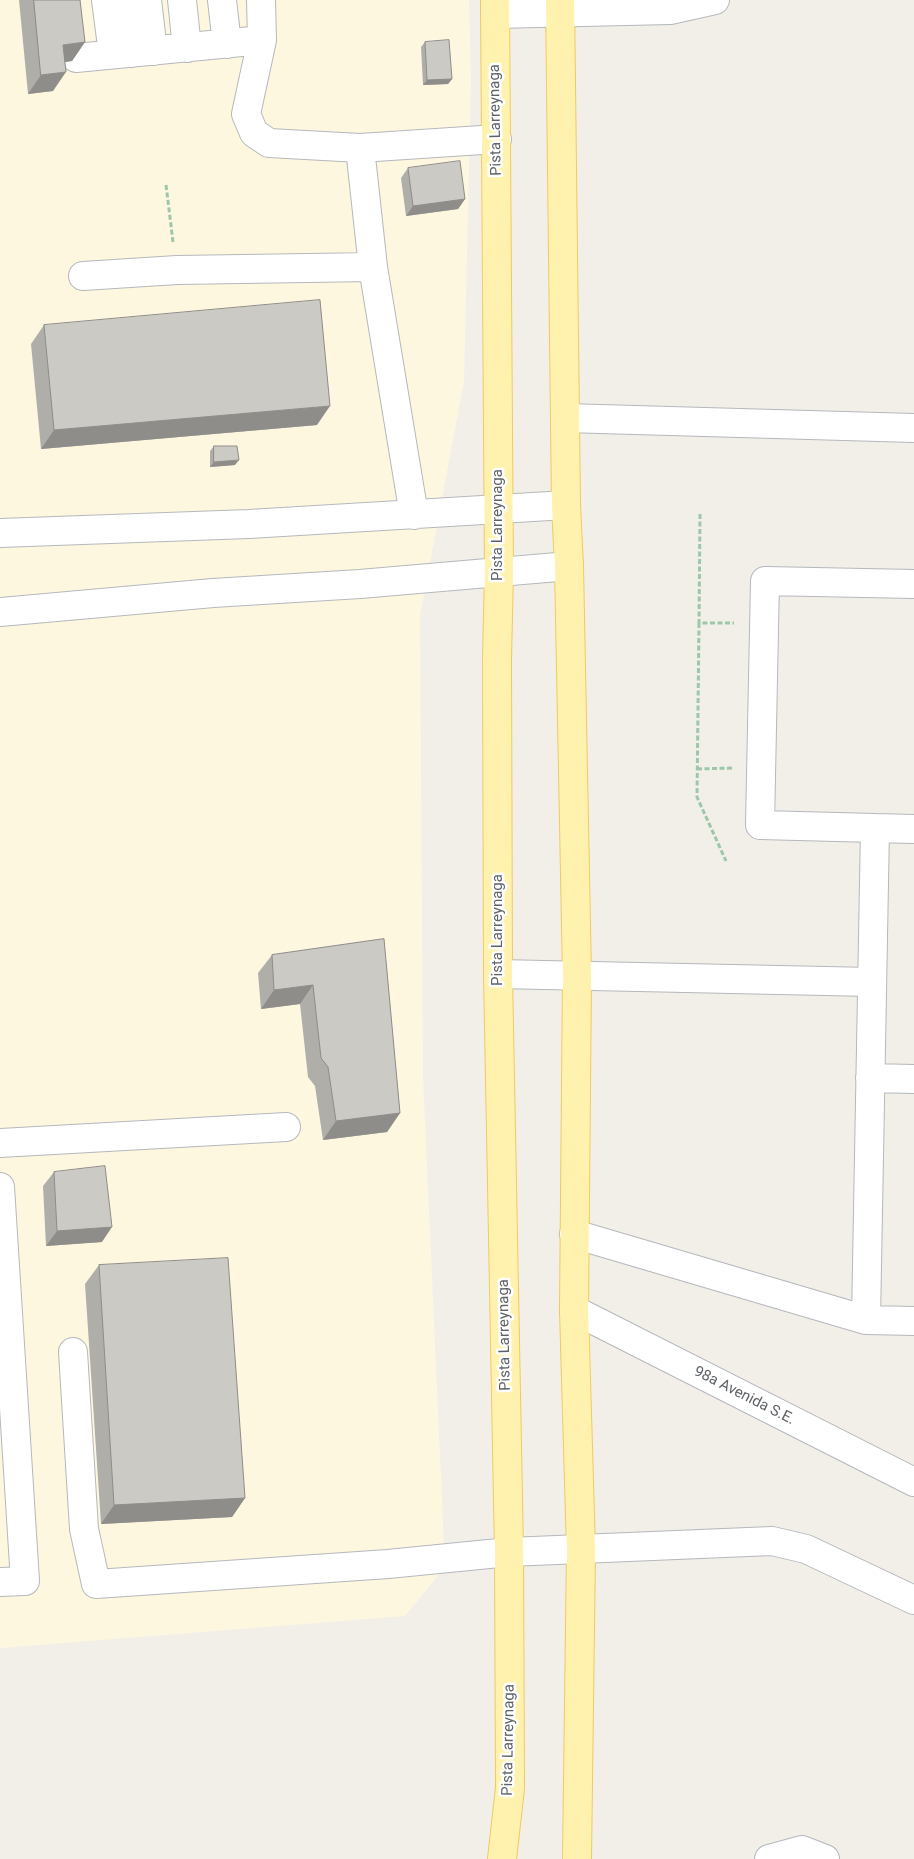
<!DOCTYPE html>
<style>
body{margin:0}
canvas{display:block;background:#f1efe8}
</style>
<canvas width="914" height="1859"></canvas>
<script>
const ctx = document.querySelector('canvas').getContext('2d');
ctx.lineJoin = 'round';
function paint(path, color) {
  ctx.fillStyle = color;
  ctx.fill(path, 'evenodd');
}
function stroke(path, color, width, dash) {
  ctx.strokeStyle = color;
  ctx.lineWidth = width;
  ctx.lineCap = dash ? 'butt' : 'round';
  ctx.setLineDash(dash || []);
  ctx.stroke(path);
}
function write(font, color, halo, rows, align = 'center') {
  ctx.font = font + ' Roboto,sans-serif';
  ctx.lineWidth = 5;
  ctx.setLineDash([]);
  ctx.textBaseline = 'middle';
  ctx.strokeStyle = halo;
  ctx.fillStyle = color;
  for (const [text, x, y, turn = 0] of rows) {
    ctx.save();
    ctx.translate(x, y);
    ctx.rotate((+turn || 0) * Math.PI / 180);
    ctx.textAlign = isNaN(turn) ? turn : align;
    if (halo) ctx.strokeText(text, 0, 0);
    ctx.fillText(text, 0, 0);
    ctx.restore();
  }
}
paint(new Path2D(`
 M 0,0 L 469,0 L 471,81 L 464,381 L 420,616 L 423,1078 L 445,1567 L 405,1616 L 0,1648 Z`), '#fef7e0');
const minor = new Path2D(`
 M 106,0 L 113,54
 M 126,0 L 132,53
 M 147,0 L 153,51
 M 182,0 L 187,48
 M 222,0 L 227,44
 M 261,0 L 262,40 L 246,114 L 254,133 L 269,143 L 360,148 L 497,139
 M 495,14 L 670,10 L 715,0
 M 76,58 L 262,40
 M 360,148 L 373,267 L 414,515
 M 83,276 L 177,270 L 373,267
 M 565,418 L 914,428
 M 0,533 L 249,524 L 566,505
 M 0,612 L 213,593 L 360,584 L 569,566
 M 875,828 L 914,829
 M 498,974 L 872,982
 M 870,1078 L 914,1079
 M 0,1143 L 286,1127
 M 0,1187 L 25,1581 L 0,1582
 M 574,1234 L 866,1320 L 914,1321
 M 574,1310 L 914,1482
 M 866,1320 L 875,828 L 760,825 L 765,581 L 914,584
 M 73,1352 L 84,1529 L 96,1584 L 388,1564 L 509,1552 L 772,1541 L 806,1549 L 914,1600
 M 769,1859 L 802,1850 L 825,1859`);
const major = new Path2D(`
 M 495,0 L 499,572 L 497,659 L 498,974 L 509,1552 L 510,1788 L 502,1859
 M 560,0 L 566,505 L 569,566 L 577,976 L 574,1310 L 581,1550 L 577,1859`);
stroke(minor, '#b5b8bc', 30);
stroke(major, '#f2c960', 30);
stroke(new Path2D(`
 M 166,185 L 173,242
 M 700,514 L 699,623 L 734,623
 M 699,623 L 697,797 L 726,861
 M 697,769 L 732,768`), '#9cc7a9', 3, [5, 2.5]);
stroke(minor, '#fff', 28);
stroke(major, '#fff2af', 28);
paint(new Path2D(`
 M 19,0 L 80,0 L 85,42 L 72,61 L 65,62 L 53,91 L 28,94 Z
 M 425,42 L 452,79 L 448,84 L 423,85 L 421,47 Z
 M 408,168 L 465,199 L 458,209 L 406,216 L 401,178 Z
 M 44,325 L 317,425 L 41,449 L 31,344 Z
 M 214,446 L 235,465 L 210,467 L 210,451 Z
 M 384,939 L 400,1113 L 387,1132 L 323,1140 L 315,1086 L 308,1077 L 300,1004 L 261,1009 L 258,973 L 272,955 Z
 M 54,1172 L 102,1242 L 46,1246 L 43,1186 Z
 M 99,1265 L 245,1498 L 232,1517 L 101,1524 L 85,1284 Z`), '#afaea9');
paint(new Path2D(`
 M 85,42 L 72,61 L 50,64 L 63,45 Z
 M 66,72 L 53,91 L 28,94 L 41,75 Z
 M 452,79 L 448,84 L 423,85 L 427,80 Z
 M 465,199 L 458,209 L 406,216 L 413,206 Z
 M 330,406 L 317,425 L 41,449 L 54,430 Z
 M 239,460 L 235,465 L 210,467 L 214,462 Z
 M 313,985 L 300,1004 L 261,1009 L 274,990 Z
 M 400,1113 L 387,1132 L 323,1140 L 336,1121 Z
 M 112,1227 L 102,1242 L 46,1246 L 57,1231 Z
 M 245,1498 L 232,1517 L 101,1524 L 114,1505 Z`), '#8f8d8a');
const building = new Path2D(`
 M 34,0 L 80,0 L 85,42 L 63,45 L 66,72 L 41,75 Z
 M 449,40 L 452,79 L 427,80 L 425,42 Z
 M 460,161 L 465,199 L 413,206 L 408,168 Z
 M 320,300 L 330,406 L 54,430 L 44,325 Z
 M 214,446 L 237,446 L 239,460 L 214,462 Z
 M 384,939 L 400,1113 L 336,1121 L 328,1067 L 321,1058 L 313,985 L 274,990 L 272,955 Z
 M 105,1166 L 112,1227 L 57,1231 L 54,1172 Z
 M 228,1258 L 245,1498 L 114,1505 L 99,1265 Z`);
paint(building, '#cccac5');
stroke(building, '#8f8d8a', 1);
write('15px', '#5f6368', '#fff', [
 ["Pista Larreynaga",496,120,-91],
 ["Pista Larreynaga",498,525,-90],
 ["Pista Larreynaga",498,930,-90],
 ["Pista Larreynaga",505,1335,-91],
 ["98a Avenida S.E.",744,1396,27],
 ["Pista Larreynaga",509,1740,-89]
]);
</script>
